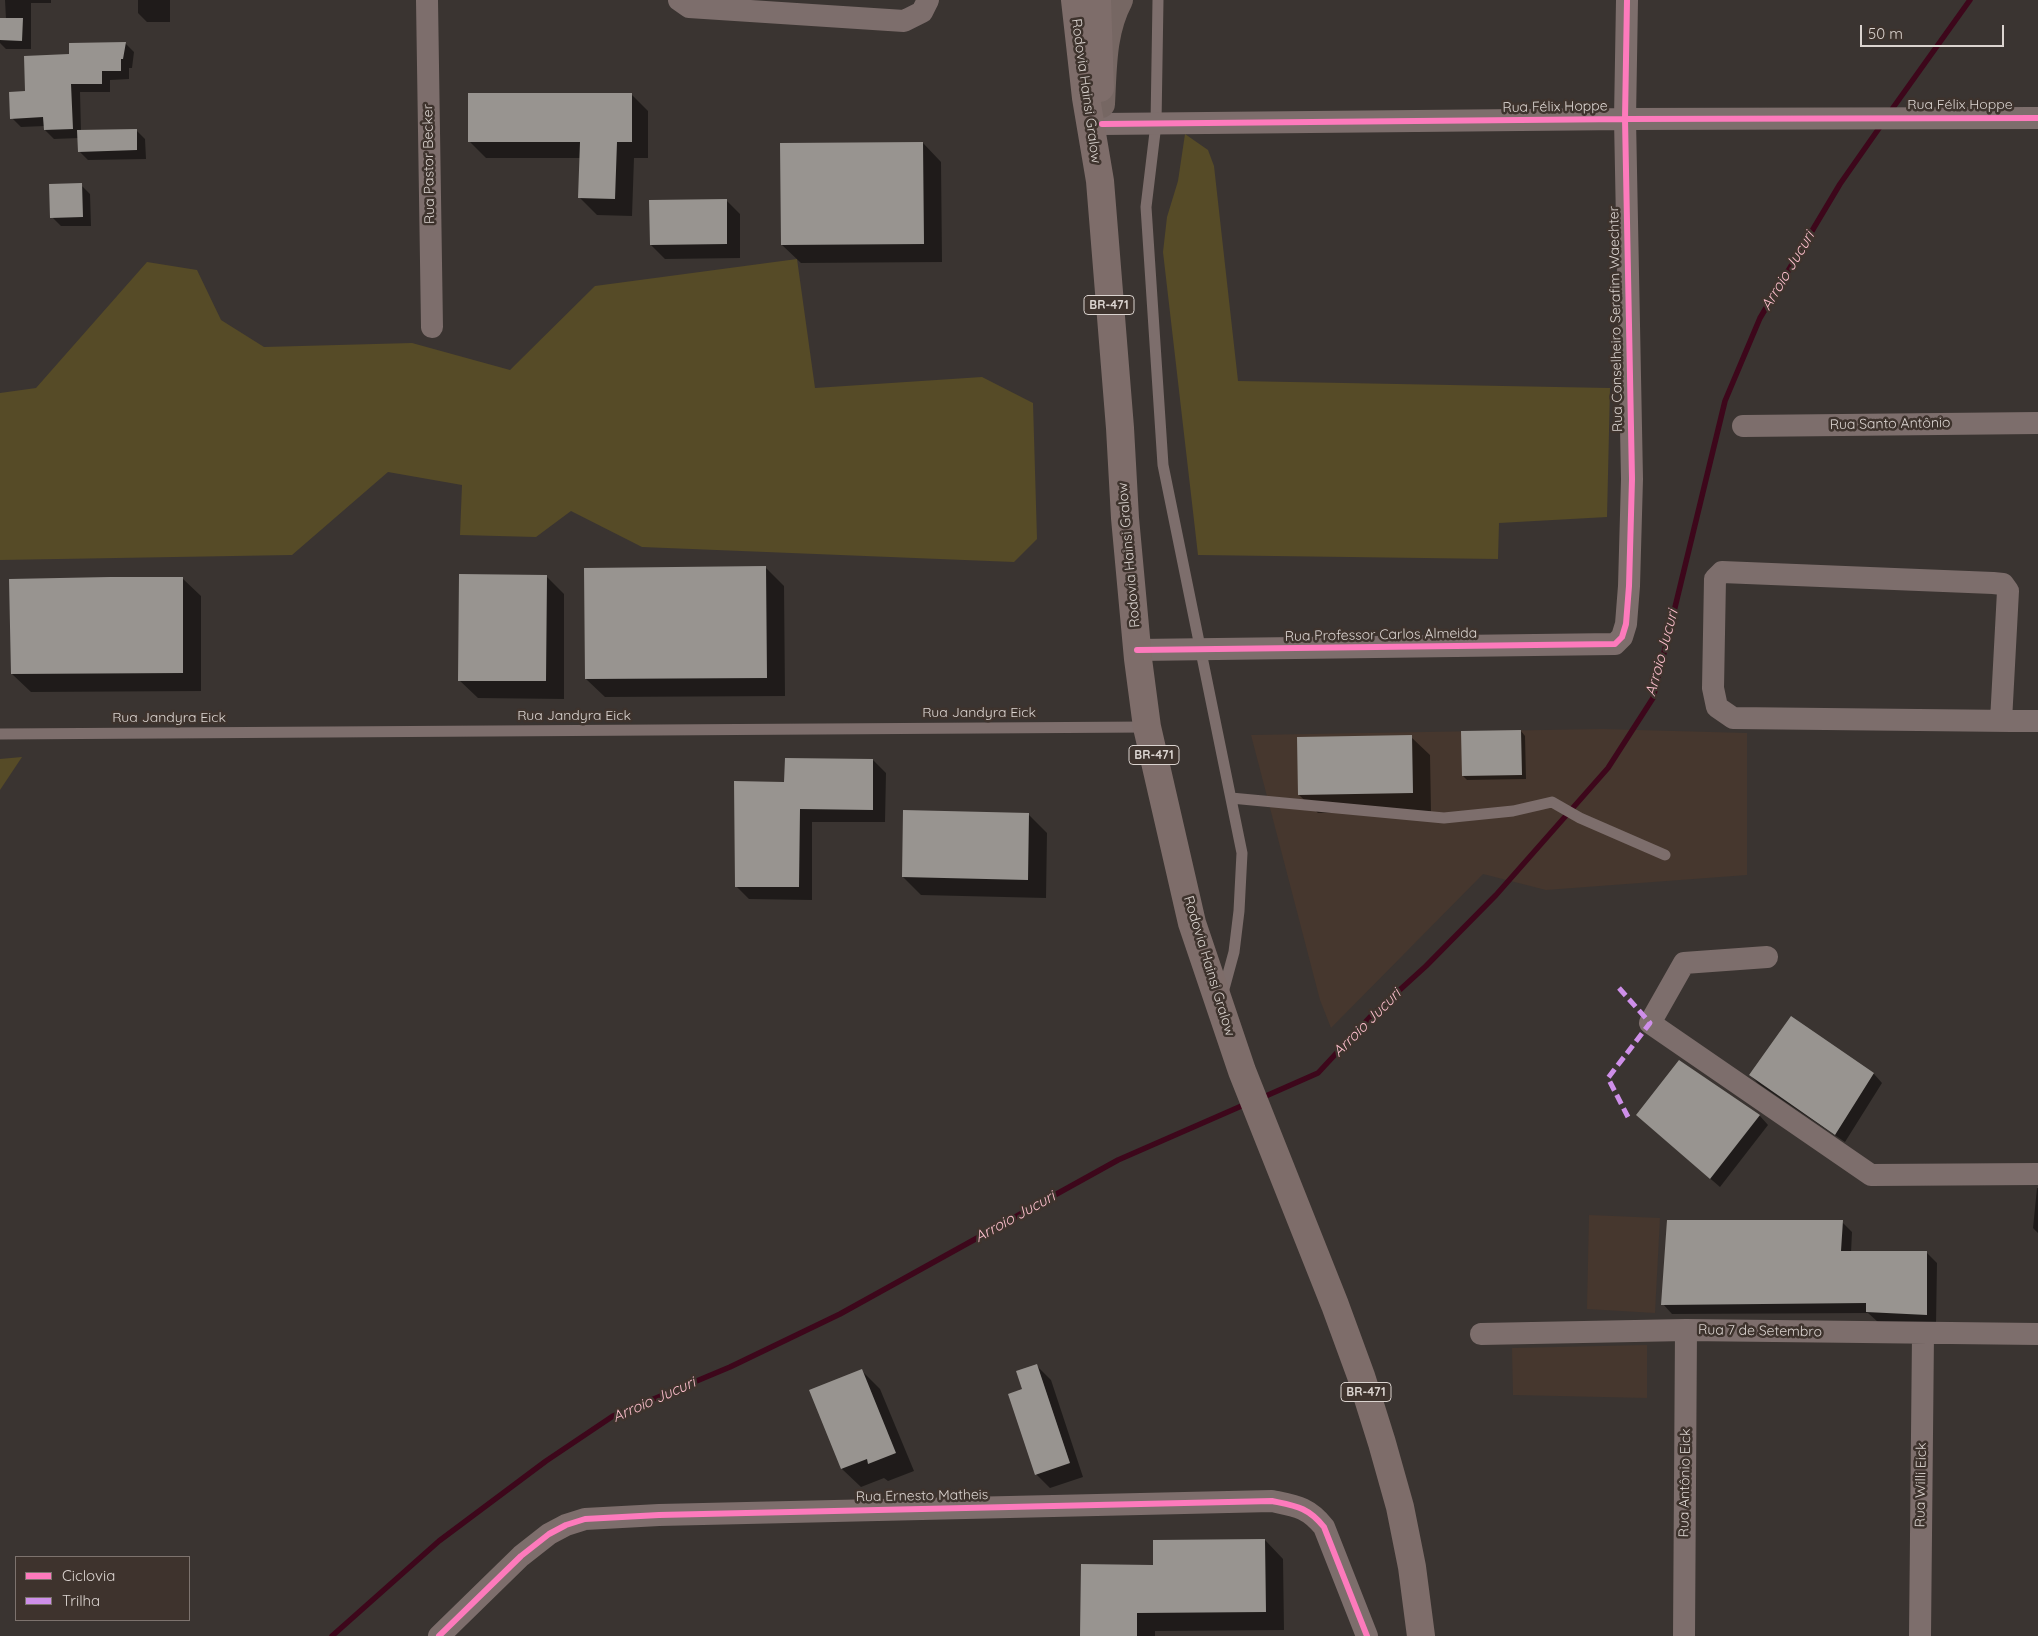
<!DOCTYPE html>
<meta charset="utf-8">
<style>
body{margin:0}
#map{position:relative;width:2038px;height:1636px;overflow:hidden;background:#3a3431;font-family:Quicksand,sans-serif}
canvas{display:block}
.legend{position:absolute;left:15px;top:1556px;width:175px;height:65px;box-sizing:border-box;background:#3e332d;border:1px solid #7d736e;margin:0;padding:6px 9px;list-style:none;font-size:15px;color:#dbd4d0}
.legend li{display:flex;align-items:center;gap:10px;height:25px}
.legend b{width:25px;border:1px solid #7d736e}
.scale{position:absolute;left:1860px;top:25px;width:144px;height:22px;box-sizing:border-box;border:2px solid #dbd4d0;border-top:0;padding-left:6px;font-size:15px;line-height:18px;white-space:nowrap;color:#dbd4d0;-webkit-text-stroke:4px #3e332d;paint-order:stroke}
</style>
<div id="map">
<canvas width="2038" height="1636"></canvas>
<ul class="legend">
<li><b style="height:6px;background:#fd7abc"></b>Ciclovia</li>
<li><b style="height:6px;background:#ce8fe9"></b>Trilha</li>
</ul>
<div class="scale">50 m</div>
</div>
<script>
const ctx = document.querySelector('canvas').getContext('2d');
ctx.lineJoin = 'round';
function paint(path, color) {
  ctx.fillStyle = color;
  ctx.fill(path, 'evenodd');
}
function stroke(path, color, width, dash) {
  ctx.strokeStyle = color;
  ctx.lineWidth = width;
  ctx.lineCap = dash ? 'butt' : 'round';
  ctx.setLineDash(dash || []);
  ctx.stroke(path);
}
function write(font, color, halo, rows, align = 'center') {
  ctx.font = font + ' Quicksand,sans-serif';
  ctx.lineWidth = 5;
  ctx.setLineDash([]);
  ctx.textBaseline = 'middle';
  ctx.strokeStyle = halo;
  ctx.fillStyle = color;
  for (const [text, x, y, turn = 0] of rows) {
    ctx.save();
    ctx.translate(x, y);
    ctx.rotate((+turn || 0) * Math.PI / 180);
    ctx.textAlign = isNaN(turn) ? turn : align;
    if (halo) ctx.strokeText(text, 0, 0);
    ctx.fillText(text, 0, 0);
    ctx.restore();
  }
}
paint(new Path2D(`
 M 1602,729 L 1747,733 L 1747,875 L 1546,890 L 1483,874 L 1331,1028 L 1320,1000 L 1251,735 Z
 M 1589,1215 L 1660,1218 L 1655,1313 L 1587,1309 Z
 M 1647,1345 L 1647,1398 L 1513,1395 L 1512,1348 Z`), '#46372e');
paint(new Path2D(`
 M 1185,134 L 1208,150 L 1214,166 L 1238,381 L 1610,388 L 1607,517 L 1499,523 L 1498,559 L 1198,555 L 1163,252 L 1167,217 L 1178,181 Z
 M 797,259 L 815,388 L 982,377 L 1033,403 L 1037,539 L 1014,562 L 642,547 L 571,511 L 536,537 L 460,535 L 462,485 L 388,472 L 292,555 L 0,560 L 0,393 L 36,388 L 147,262 L 197,270 L 221,320 L 264,347 L 412,343 L 510,370 L 595,286 Z
 M 22,757 L 0,790 L 0,759 Z`), '#564b27');
paint(new Path2D(`
 M 5,0 L 51,0 L 51,3 L 31,3 L 31,49 L 6,49 L 0,43 L 0,19 L 6,19 Z
 M 138,0 L 170,0 L 170,22 L 147,22 L 138,13 Z
 M 125,43 L 134,52 L 132,68 L 129,68 L 129,79 L 110,80 L 110,92 L 80,92 L 81,131 L 136,130 L 145,139 L 146,159 L 88,160 L 79,151 L 79,138 L 54,139 L 45,130 L 45,126 L 21,127 L 12,118 L 27,92 L 70,55 Z
 M 631,94 L 648,111 L 648,158 L 634,158 L 632,216 L 597,215 L 580,198 L 581,158 L 486,158 L 469,141 Z
 M 923,143 L 941,162 L 942,262 L 801,263 L 782,245 Z
 M 81,185 L 90,194 L 91,226 L 61,226 L 52,217 Z
 M 726,200 L 740,214 L 740,258 L 665,259 L 651,245 Z
 M 766,568 L 784,586 L 785,696 L 605,697 L 586,679 Z
 M 546,576 L 564,594 L 564,699 L 478,698 L 459,680 Z
 M 182,578 L 201,596 L 201,691 L 31,692 L 12,674 Z
 M 1521,731 L 1525,736 L 1526,779 L 1467,780 L 1463,776 Z
 M 1411,737 L 1430,755 L 1431,811 L 1318,813 L 1299,795 Z
 M 873,760 L 886,773 L 885,822 L 812,822 L 812,900 L 749,899 L 736,886 L 786,783 Z
 M 1029,815 L 1047,833 L 1046,898 L 921,895 L 903,877 Z
 M 1792,1018 L 1874,1074 L 1882,1083 L 1845,1142 L 1759,1084 L 1750,1075 Z
 M 1680,1061 L 1760,1116 L 1768,1125 L 1720,1187 L 1647,1124 Z
 M 2037,1188 L 2038,1188 L 2038,1233 L 2033,1228 Z
 M 1842,1222 L 1852,1232 L 1851,1253 L 1927,1253 L 1937,1263 L 1936,1325 L 1878,1322 L 1868,1313 L 1672,1314 L 1663,1304 Z
 M 1037,1366 L 1051,1380 L 1083,1477 L 1050,1488 L 1036,1474 L 1024,1390 Z
 M 862,1371 L 880,1389 L 914,1471 L 888,1481 L 884,1478 L 861,1487 L 842,1469 L 811,1391 Z
 M 1265,1540 L 1283,1559 L 1284,1630 L 1155,1631 L 1155,1636 L 1081,1636 L 1154,1566 Z`), '#0007');
stroke(new Path2D(`
 M 1890,112 L 1970,0
 M 1259,1099 L 1318,1073 L 1370,1017 L 1426,966 L 1496,895 L 1608,768 L 1653,698 L 1725,401 L 1760,318 L 1840,184 L 1882,124
 M 332,1636 L 439,1541 L 546,1461 L 613,1416 L 730,1367 L 840,1314 L 1118,1160 L 1246,1104`), '#3d071b', 5.5);
paint(new Path2D(`
 M 0,18 L 23,18 L 22,41 L 0,40 Z
 M 126,42 L 123,59 L 121,59 L 121,71 L 102,71 L 102,84 L 71,84 L 73,129 L 44,130 L 43,117 L 10,119 L 9,92 L 25,91 L 24,56 L 69,54 L 69,43 Z
 M 468,93 L 632,93 L 632,142 L 617,142 L 615,199 L 578,198 L 580,142 L 468,142 Z
 M 137,129 L 137,150 L 78,152 L 77,130 Z
 M 923,142 L 924,244 L 781,245 L 780,143 Z
 M 82,183 L 83,217 L 50,218 L 49,184 Z
 M 727,199 L 727,244 L 650,245 L 649,200 Z
 M 766,566 L 767,678 L 585,679 L 584,568 Z
 M 459,574 L 547,575 L 546,681 L 458,681 Z
 M 110,577 L 183,577 L 183,673 L 11,674 L 9,579 Z
 M 1521,730 L 1522,775 L 1462,776 L 1461,731 Z
 M 1412,735 L 1413,793 L 1298,795 L 1297,737 Z
 M 785,758 L 873,759 L 873,810 L 800,809 L 799,887 L 735,887 L 734,781 L 784,782 Z
 M 903,810 L 1029,813 L 1028,880 L 902,877 Z
 M 1791,1016 L 1874,1073 L 1835,1135 L 1749,1075 Z
 M 1679,1060 L 1760,1115 L 1710,1179 L 1636,1115 Z
 M 1667,1220 L 1843,1220 L 1841,1251 L 1927,1251 L 1927,1315 L 1866,1312 L 1866,1303 L 1661,1305 Z
 M 1037,1364 L 1070,1463 L 1035,1475 L 1008,1394 L 1022,1389 L 1016,1371 Z
 M 862,1369 L 896,1453 L 868,1464 L 867,1459 L 841,1469 L 809,1390 Z
 M 1265,1539 L 1266,1612 L 1137,1613 L 1137,1636 L 1080,1636 L 1081,1564 L 1153,1565 L 1153,1540 Z`), '#989490');
stroke(new Path2D(`
 M 1158,0 L 1156,124 L 1146,207 L 1163,465 L 1242,853 L 1239,911 L 1234,952 L 1222,996
 M 0,734 L 1147,727
 M 1231,798 L 1444,818 L 1513,811 L 1552,802 L 1580,818 L 1665,855`), '#7d6e6c', 11);
stroke(new Path2D(`
 M 427,0 L 432,327
 M 679,0 L 689,7 L 904,21 L 922,12 L 928,0
 M 1102,124 L 1625,119 L 2038,118
 M 1743,426 L 2038,423
 M 1137,650 L 1615,644 L 1622,637 L 1626,624 L 1629,586 L 1632,479 L 1625,119 L 1627,0
 M 2001,721 L 2008,591 L 2003,584 L 1993,583 L 1722,572 L 1715,579 L 1713,688 L 1717,707 L 1733,718 L 2011,721 L 2038,721
 M 1767,957 L 1684,963 L 1650,1023 L 1871,1175 L 2038,1174
 M 1481,1334 L 1686,1330 L 2038,1334
 M 439,1636 L 521,1556 L 549,1534 L 566,1525 L 585,1519 L 659,1515 L 1272,1501 C 1296,1506 1308,1507 1324,1527 L 1367,1636
 M 1684,1636 L 1686,1330
 M 1920,1636 L 1923,1334`), '#7d6e6c', 22);
stroke(new Path2D(`
 M 1101,104 C 1103,68 1102,32 1119,0`), '#766763', 28);
stroke(new Path2D(`
 M 1075,0 L 1086,98 L 1100,181 L 1120,428 L 1125,518 L 1138,659 L 1147,727 L 1192,923 L 1242,1071 L 1335,1305 L 1361,1376 L 1382,1443 L 1400,1507 L 1412,1567 L 1421,1636
 M 1097,0 L 1100,88`), '#7e6d6a', 28);
stroke(new Path2D(`
 M 1619,988 L 1650,1023 L 1608,1078 L 1628,1117`), '#ce8fe9', 5, [10, 5]);
stroke(new Path2D(`
 M 1102,124 L 1625,119 L 2038,118
 M 1137,650 L 1615,644 L 1622,637 L 1626,624 L 1629,586 L 1632,479 L 1625,119 L 1627,0
 M 439,1636 L 521,1556 L 549,1534 L 566,1525 L 585,1519 L 659,1515 L 1272,1501 C 1296,1506 1308,1507 1324,1527 L 1367,1636`), '#fd7abc', 6);
for (const [x, y, w] of [
 [1109,305,50],
 [1154,755,50],
 [1366,1392,50]
]) {
  const box = new Path2D();
  box.roundRect(x - w / 2, y - 9.5, w, 19, 4);
  ctx.fillStyle = '#3e332d';
  ctx.fill(box);
  stroke(box, '#dbd4d0', 1);
}
write('bold 12px', '#dbd4d0', null, [
 ["BR-471",1109,305],
 ["BR-471",1154,755],
 ["BR-471",1366,1392]
]);
write('14px', '#dbd4d0', '#3e332d', [
 ["Rodovia Hainsi Gralow",1086,91,82],
 ["Rua Félix Hoppe",1960,105],
 ["Rua Félix Hoppe",1555,107,-1],
 ["Rua Pastor Becker",429,164,-91],
 ["Rua Conselheiro Serafim Waechter",1616,319,-91],
 ["Rua Santo Antônio",1890,424,-1],
 ["Rodovia Hainsi Gralow",1129,555,-95],
 ["Rua Professor Carlos Almeida",1381,635,-1],
 ["Rua Jandyra Eick",979,713],
 ["Rua Jandyra Eick",574,716],
 ["Rua Jandyra Eick",169,718],
 ["Rodovia Hainsi Gralow",1209,966,73],
 ["Rua 7 de Setembro",1760,1331,1],
 ["Rua Antônio Eick",1685,1483,-89],
 ["Rua Willi Eick",1921,1485,-89],
 ["Rua Ernesto Matheis",922,1496,-1]
]);
write('italic 15px', '#fcbfcc', '#3e332d', [
 ["Arroio Jucuri",1788,271,-59],
 ["Arroio Jucuri",1662,653,-75],
 ["Arroio Jucuri",1367,1023,-45],
 ["Arroio Jucuri",1015,1217,-29],
 ["Arroio Jucuri",654,1400,-24]
]);
</script>
